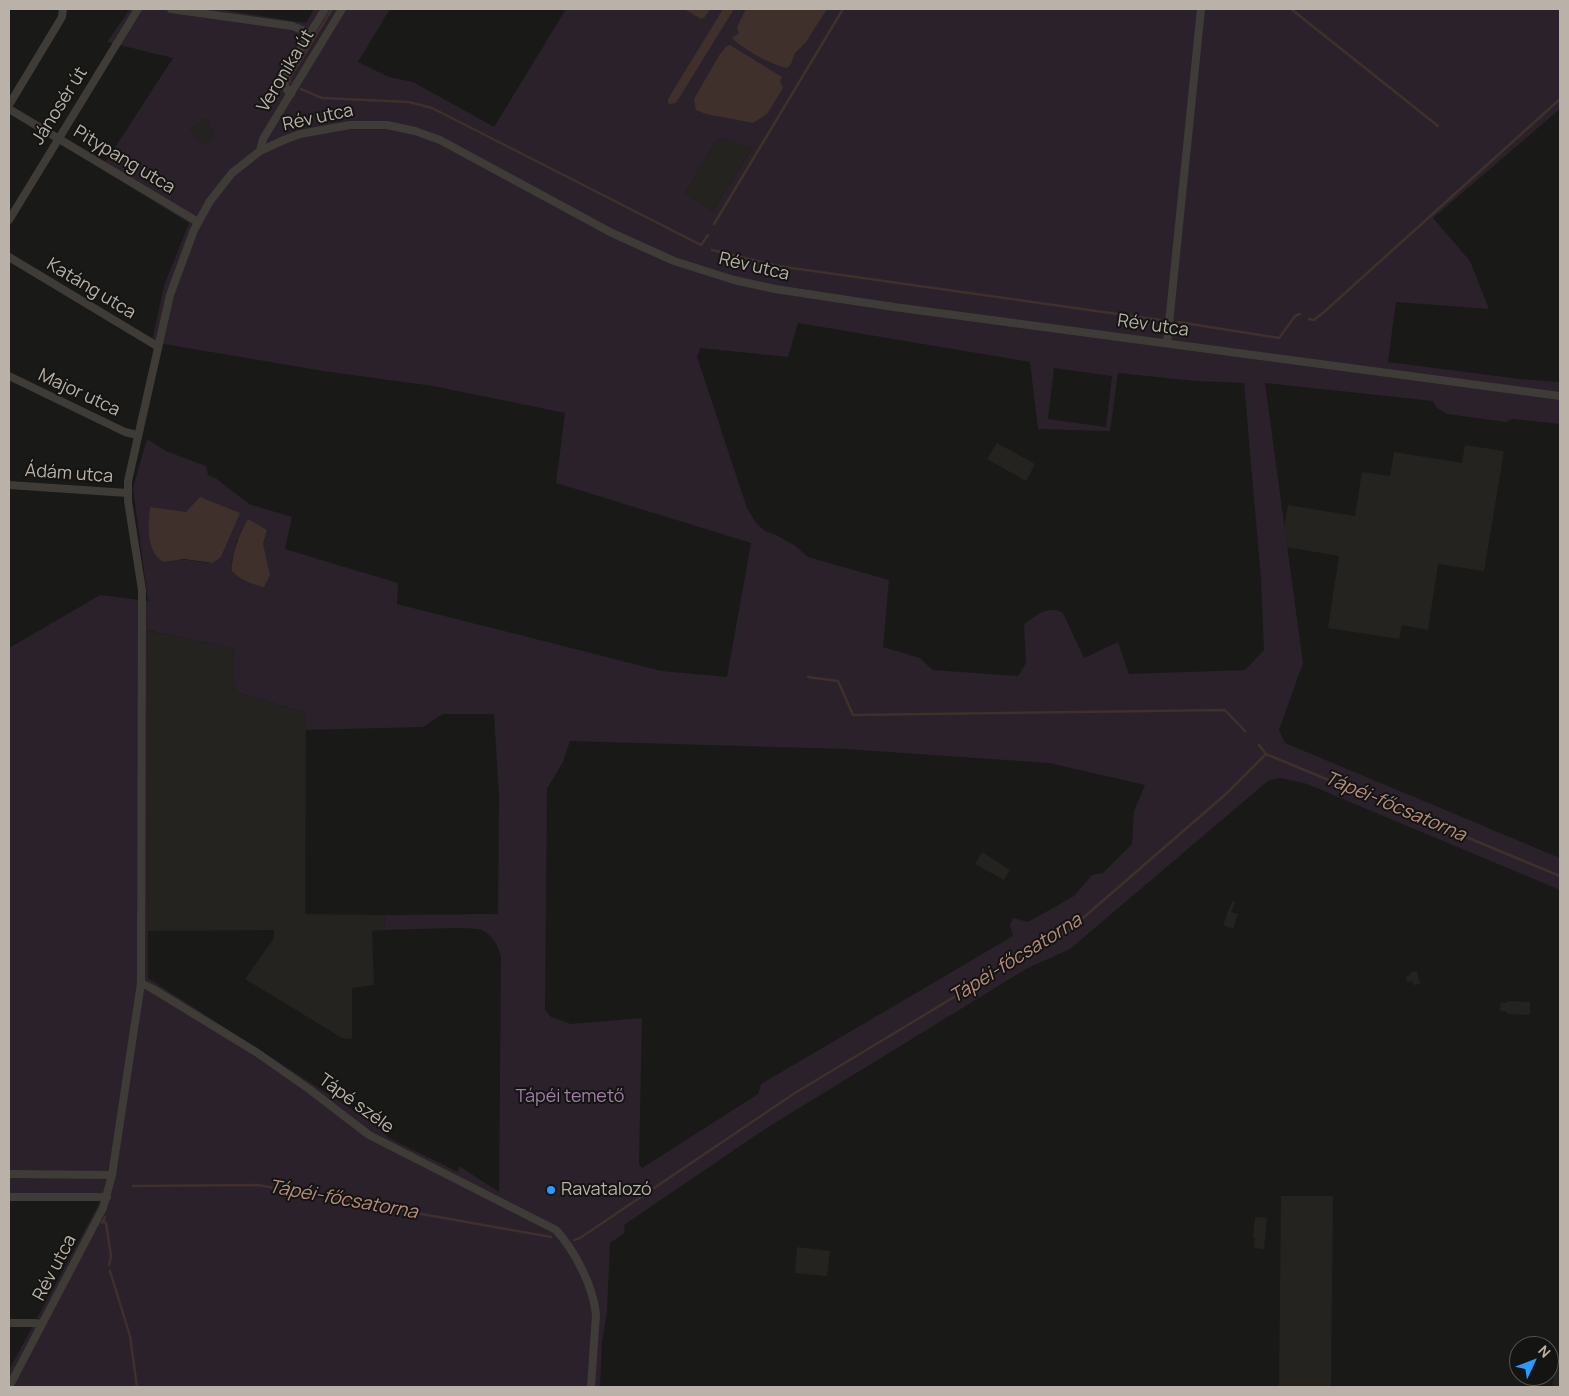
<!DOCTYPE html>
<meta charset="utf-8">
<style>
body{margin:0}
#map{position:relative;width:1569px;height:1396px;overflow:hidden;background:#191917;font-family:Manrope,sans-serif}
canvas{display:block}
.frame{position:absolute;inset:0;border:10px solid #bab1a8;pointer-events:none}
.north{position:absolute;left:1509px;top:1336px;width:50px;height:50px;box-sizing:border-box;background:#141412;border:1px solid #56534e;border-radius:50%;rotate:47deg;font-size:14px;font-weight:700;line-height:20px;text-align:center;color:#bab1a8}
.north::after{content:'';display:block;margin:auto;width:18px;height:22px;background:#299bff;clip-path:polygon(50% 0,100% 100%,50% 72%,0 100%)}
</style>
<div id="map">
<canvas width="1569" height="1396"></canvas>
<div class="frame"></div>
<div class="north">N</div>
</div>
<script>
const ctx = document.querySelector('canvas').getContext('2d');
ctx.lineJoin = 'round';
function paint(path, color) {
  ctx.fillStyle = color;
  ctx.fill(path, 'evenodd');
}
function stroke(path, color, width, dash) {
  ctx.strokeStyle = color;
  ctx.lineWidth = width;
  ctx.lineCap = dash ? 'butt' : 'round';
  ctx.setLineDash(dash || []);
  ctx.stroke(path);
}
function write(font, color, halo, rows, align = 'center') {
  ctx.font = font + ' Manrope,sans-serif';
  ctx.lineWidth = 4;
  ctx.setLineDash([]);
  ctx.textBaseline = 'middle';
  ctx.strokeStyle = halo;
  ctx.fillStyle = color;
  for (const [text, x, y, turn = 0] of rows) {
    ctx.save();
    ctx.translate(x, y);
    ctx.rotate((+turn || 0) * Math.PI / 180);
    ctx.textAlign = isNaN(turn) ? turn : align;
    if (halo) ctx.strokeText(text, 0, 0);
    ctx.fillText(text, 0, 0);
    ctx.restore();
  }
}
paint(new Path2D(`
 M 206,118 L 217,136 L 201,146 L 190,128 Z
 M 718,138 L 752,148 L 713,211 L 685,193 Z
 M 997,443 L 1035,464 L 1026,481 L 987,459 Z
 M 1465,445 L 1504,451 L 1484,571 L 1438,564 L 1428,630 L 1402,625 L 1399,639 L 1328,628 L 1339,556 L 1281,546 L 1288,505 L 1355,516 L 1362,472 L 1390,476 L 1394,452 L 1462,463 Z
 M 146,630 L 236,649 L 233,674 L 236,692 L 306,713 L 305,914 L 385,915 L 384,930 L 372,931 L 374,985 L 352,988 L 352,1039 L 342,1038 L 245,979 L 274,938 L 274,930 L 148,931 Z
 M 982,852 L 1010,870 L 1004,880 L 975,864 Z
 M 1232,901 L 1235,902 L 1231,912 L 1238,914 L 1233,929 L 1223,925 Z
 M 1417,971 L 1420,984 L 1413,985 L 1412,981 L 1407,982 L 1406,977 L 1410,975 L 1410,973 Z
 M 1507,1001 L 1530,1002 L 1530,1015 L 1507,1014 L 1507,1012 L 1500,1011 L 1501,1003 L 1507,1003 Z
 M 1281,1196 L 1333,1196 L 1331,1387 L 1279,1387 Z
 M 1255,1217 L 1267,1218 L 1264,1249 L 1254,1248 L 1255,1238 L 1253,1237 Z
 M 797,1247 L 830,1251 L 827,1276 L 795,1273 Z
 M 1553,1369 L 1560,1369 L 1560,1387 L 1553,1387 Z`), '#242320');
paint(new Path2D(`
 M 130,9 L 217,9 L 306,23 L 314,9 L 390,9 L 358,62 L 389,77 L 413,82 L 494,127 L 566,9 L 1560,9 L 1560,109 L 1433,218 L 1470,261 L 1489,309 L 1396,302 L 1388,362 L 1520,379 L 1560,382 L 1560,424 L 1512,419 L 1506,422 L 1447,414 L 1437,408 L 1433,401 L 1265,383 L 1303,663 L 1279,730 L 1285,743 L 1560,858 L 1560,890 L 1307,784 L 1281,778 L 1269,780 L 1070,949 L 1026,969 L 765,1129 L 624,1225 L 625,1233 L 610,1243 L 607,1312 L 602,1342 L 600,1387 L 9,1387 L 9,1370 L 101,1200 L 9,1200 L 9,648 L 100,595 L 148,601 L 133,488 L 147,439 L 166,451 L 206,466 L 208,475 L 217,479 L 249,504 L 292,517 L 285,549 L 398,583 L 397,604 L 662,671 L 727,677 L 751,543 L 556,483 L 565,413 L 433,386 L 323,371 L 164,344 L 152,340 L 164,286 L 189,223 L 101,169 L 173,58 L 107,42 ZM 206,118 L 216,136 L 201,145 L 190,128 ZM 718,138 L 752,148 L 713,211 L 685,193 ZM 798,323 L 1030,362 L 1038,429 L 1110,431 L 1118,373 L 1195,381 L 1244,383 L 1261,579 L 1264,650 L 1245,670 L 1129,674 L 1118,642 L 1084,658 L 1063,613 C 1049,604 1034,616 1024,625 L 1026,663 L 1018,676 L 933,670 L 920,658 L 883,647 L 889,580 L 808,557 L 794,545 L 776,535 L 765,531 L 756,523 L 747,508 L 697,357 L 700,348 L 788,357 ZM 1054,368 L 1112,376 L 1106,427 L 1048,419 ZM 239,513 L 221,557 L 213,563 C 200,563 187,558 174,560 ZM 267,530 L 263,544 L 231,564 L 237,540 ZM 147,630 L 235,649 L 233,674 L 236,692 L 306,713 L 305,730 L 423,727 L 443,714 L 494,714 L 499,796 L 498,914 L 385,915 L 384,930 C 398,930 475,926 482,930 C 494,937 498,945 501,958 L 499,1192 L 459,1166 L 458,1172 L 389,1138 L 373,1123 L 148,978 ZM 570,741 L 845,749 L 1049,763 L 1145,785 L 1134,811 L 1132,844 L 1103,873 L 1092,875 L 1074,896 L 1028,922 L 1013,918 L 1010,925 L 1013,936 L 761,1084 L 758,1094 L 642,1168 L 639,1164 L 642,1018 L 571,1024 L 551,1017 L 545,1010 L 547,789 L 563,762 Z`), '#2a212a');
paint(new Path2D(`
 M 684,9 L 710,9 L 705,17 L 701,19 Z
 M 723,9 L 734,9 L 676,103 L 670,104 L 668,103 L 668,99 Z
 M 746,9 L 827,9 L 806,42 L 795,53 L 791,64 L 787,68 C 770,64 744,50 732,38 L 739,33 L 737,27 Z
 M 730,45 L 782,77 L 780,81 L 783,88 L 767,114 L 753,123 L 706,114 L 696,110 L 694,99 L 720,54 L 727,46 Z
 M 200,497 L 240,513 L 221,557 L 213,563 L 184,559 L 163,562 C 146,551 148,526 150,507 L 186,512 Z
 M 248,519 L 267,530 L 263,544 L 270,575 L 264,587 C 251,584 241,580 232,571 C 231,553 240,534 248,519 Z`), '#3f302c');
stroke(new Path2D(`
 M 1291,9 L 1438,126
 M 290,82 L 289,79 L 332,9
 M 301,89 L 322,98 L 409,102 L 432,108 L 701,245 L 708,235
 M 714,224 L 843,9
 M 712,250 L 778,266 L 1160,320
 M 1309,319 L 1314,320 L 1324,312 L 1560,99
 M 1178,322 L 1279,338 L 1295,316 L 1300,314
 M 808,677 L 838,681 L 853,715 L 1225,710 L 1245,731
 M 1259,745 L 1266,754 L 1560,876
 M 133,1186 L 258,1185 L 551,1237
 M 103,1221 L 106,1223 L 111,1256 L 109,1265
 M 102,1223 L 105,1217
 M 574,1240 L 580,1238 L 795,1093 L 1042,944 L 1068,931 L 1227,793 L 1266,754
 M 110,1271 L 130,1336 L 137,1387`), '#3f302c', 2.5);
stroke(new Path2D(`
 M 171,9 L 292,26 L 310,33
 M 291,94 C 285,89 284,84 284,76 L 325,9
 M 9,105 L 62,17 L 63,9
 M 9,109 L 198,222
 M 260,151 L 263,139 L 342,9
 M 9,220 L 138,9
 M 9,257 L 157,346
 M 1167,343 L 1201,9
 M 9,376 L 125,432 L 137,435
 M 9,485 L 127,493
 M 141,983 L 153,989 L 256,1052 L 309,1089 L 369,1135 L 556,1230 C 575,1251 593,1286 596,1314 L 591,1387
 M 9,1174 L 112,1175
 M 9,1197 L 107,1197
 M 9,1323 L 34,1323 L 42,1324
 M 9,1387 L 103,1208 L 112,1175 L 141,983 L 142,590 L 128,501 L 128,481 L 170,295 L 194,230 L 210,201 L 232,173 L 260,151 L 284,140 L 300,134 L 350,125 L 387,125 L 415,131 L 440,140 L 612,233 L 674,261 L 734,280 L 775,289 L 894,307 L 1560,396`), '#3f3c38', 8);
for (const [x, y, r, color] of [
 [551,1190,5,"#299bff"]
]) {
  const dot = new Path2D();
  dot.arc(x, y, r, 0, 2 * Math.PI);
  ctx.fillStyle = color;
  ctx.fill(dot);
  stroke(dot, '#141412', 2);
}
write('18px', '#bab1a8', '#141412', [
 ["Veronika út",286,71,-59],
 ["Jánosér út",60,106,-58],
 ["Rév utca",318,118,-12],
 ["Pitypang utca",124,160,31],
 ["Rév utca",754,267,13],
 ["Katáng utca",91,289,31],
 ["Rév utca",1153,326,8],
 ["Major utca",79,393,25],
 ["Ádám utca",69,474,4],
 ["Tápé széle",356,1104,36],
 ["Rév utca",55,1268,-62]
]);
write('18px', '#a17ea7', '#141412', [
 ["Tápéi temető",570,1097]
]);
write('18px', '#bab1a8', '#141412', [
 ["Ravatalozó",561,1190]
], 'left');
write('italic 19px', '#b88d7d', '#141412', [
 ["Tápéi-főcsatorna",1395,807,23],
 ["Tápéi-főcsatorna",1016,959,-32],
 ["Tápéi-főcsatorna",343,1200,10]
]);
</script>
